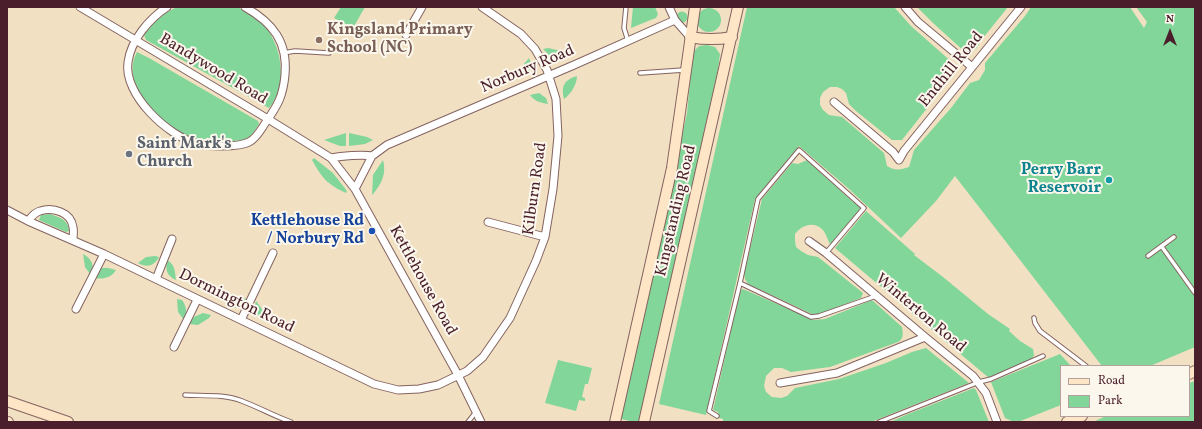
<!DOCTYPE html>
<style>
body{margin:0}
#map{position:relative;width:1202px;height:429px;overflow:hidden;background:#f1e0c2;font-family:Vollkorn,serif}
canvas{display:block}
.frame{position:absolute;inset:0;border:8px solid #4a1f2b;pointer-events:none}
.legend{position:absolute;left:1060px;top:365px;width:130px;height:52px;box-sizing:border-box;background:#fbf7ec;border:1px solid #b4a19f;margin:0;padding:5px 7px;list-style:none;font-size:12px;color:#4a1f2b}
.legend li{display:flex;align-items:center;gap:8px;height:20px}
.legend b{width:20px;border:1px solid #b4a19f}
.north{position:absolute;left:1150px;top:12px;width:40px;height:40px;-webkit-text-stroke:3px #fbf7ec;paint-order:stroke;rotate:0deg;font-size:11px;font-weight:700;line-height:16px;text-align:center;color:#4a1f2b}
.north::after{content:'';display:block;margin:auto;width:14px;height:18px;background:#4a1f2b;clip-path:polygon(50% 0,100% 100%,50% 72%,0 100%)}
</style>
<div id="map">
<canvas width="1202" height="429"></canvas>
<div class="frame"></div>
<ul class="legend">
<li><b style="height:5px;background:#fde5c5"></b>Road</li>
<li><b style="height:11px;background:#82d699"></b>Park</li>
</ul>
<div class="north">N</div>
</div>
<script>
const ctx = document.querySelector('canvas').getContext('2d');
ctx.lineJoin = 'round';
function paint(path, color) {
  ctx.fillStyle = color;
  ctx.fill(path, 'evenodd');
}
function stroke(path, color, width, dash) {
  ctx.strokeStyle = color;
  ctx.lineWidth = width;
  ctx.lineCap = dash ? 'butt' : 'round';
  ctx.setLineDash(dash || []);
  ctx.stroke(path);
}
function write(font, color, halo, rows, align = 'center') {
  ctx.font = font + ' Vollkorn,serif';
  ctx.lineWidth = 4;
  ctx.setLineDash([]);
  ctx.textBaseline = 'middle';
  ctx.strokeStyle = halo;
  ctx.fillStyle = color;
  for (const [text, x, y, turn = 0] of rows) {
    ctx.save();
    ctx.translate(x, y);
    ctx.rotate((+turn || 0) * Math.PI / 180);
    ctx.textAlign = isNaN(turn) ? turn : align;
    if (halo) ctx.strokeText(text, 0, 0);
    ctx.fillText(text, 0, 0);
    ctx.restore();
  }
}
paint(new Path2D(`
 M 177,7 L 238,7 C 245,13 254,15 261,22 C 282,42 289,85 269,108 L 146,40 L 144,35 C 153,23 163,13 177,7 Z
 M 341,7 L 365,7 L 353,28 L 334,18 Z
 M 633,7 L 655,7 L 658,14 L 656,18 L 653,19 L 631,28 Z
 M 747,7 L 894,7 L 911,26 L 954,64 L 954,74 L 902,140 L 892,140 L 856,111 L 849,104 L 846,93 L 842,89 L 837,87 L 830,87 L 823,92 L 820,98 L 820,105 L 823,110 L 829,115 L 842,117 L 884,153 L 887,166 C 895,171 900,170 909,167 L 914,150 L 951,108 L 970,83 L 979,80 L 985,70 L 985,63 L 1025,16 L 1031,7 L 1130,7 L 1144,28 L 1147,22 L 1136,7 L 1195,7 L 1195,347 L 1150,366 L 1102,366 L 955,176 L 936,201 L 901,238 L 849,189 L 799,146 L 755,199 L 706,415 L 659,404 Z
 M 917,7 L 1008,7 L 983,38 L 976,49 L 965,52 L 933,23 Z
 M697 20a12 12 0 1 1 24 0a12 12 0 1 1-24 0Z
 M676.5 17a5.5 5.5 0 1 1 11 0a5.5 5.5 0 1 1-11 0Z
 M 707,45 L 715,47 L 720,54 L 718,69 L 641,422 L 633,422 L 622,419 L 621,416 L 687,113 L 693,52 L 699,46 Z
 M 548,48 L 557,50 L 567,56 C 554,62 553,59 543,49 Z
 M 137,52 L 149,58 L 258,121 L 259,124 L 253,133 L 248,138 L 242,140 L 217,143 L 204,141 L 183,136 L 149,109 L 151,107 C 137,92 126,72 137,52 Z
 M 529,58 C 533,67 531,72 522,76 L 524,64 Z
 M 577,76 C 577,84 571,94 564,99 C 561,86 564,80 577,76 Z
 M 539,93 L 546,98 L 548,104 C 541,103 534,101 530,95 Z
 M 346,133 L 346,146 L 340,146 L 324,140 Z
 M 349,133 L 367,137 L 373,140 L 365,144 L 349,146 Z
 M 314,158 L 333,173 L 347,191 L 346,193 C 327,184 322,178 312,160 Z
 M 383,160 C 387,174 381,185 372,195 L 373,175 Z
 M 807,160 L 852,201 L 862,208 L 831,245 C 827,240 827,235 823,230 C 815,221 802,224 795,234 L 795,241 L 796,247 L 801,251 L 808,255 L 818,257 L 863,293 L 861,298 L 823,313 L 814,315 L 748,284 L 745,279 L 744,274 L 762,199 L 792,163 L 798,164 Z
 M 866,211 L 915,254 L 914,255 L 943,277 L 988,314 L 1010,329 L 1009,331 L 1020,341 L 1033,349 L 1034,355 L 1032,359 L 989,378 L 835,248 Z
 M 50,214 C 59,217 69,220 69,231 L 66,232 L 39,220 L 41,215 Z
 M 83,254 C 91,258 96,266 90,274 L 85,267 Z
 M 155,256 L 159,257 C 154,266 147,268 138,263 L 146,257 Z
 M 167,260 C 175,264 175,272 176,280 C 167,276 165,270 167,260 Z
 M 102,268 L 108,268 L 116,270 C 112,277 103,280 95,278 L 99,270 Z
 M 743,289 L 814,320 L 825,319 L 872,300 L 902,327 C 903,333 904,339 898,342 L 830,367 L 791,372 L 782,368 L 774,368 L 766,376 L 764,386 L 766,392 L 772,397 L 781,398 L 787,396 L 795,388 L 839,379 L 886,363 L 912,352 L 926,348 L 969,383 L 871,422 L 723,422 L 723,419 L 719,418 L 718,412 L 713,410 L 740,291 Z
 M 239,298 L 247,299 C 243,307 234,310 226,306 L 232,301 Z
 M 177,299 L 182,300 C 187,307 187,312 184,320 L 178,312 Z
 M 256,301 L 262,309 L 263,321 C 256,315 253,310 256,301 Z
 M 203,313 L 211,315 L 209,318 L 198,325 L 189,324 L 194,317 Z
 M 1060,354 L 1071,366 L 1061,366 L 1061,405 L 1018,422 L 1014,422 L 1005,418 L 991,382 Z
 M 558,360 L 592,368 L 588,384 L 585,384 L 582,397 L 585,398 L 585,401 L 579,400 L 576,411 L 545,403 Z
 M 1195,381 L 1195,422 L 1093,422 L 1106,416 L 1189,416 L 1189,383 Z
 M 974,388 L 976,390 L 989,422 L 890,422 L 908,414 Z`), '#82d699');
const lane = new Path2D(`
 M 626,7 L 624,28 L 628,41
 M 283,53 L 295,51 L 329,53
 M 640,73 L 684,70
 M 1162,247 L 1195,293
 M 1148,256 L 1174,237
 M 740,283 L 811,317 L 819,316 L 876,296
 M 1034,318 L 1035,323 L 1040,331 L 1086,366
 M 185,395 C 204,396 224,394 242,401 C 258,407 274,416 291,422
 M 717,416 L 709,411 L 740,283 L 758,199 L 799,150 L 864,208 L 826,253
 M 468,422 L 476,412
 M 879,422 L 979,382 L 991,379 L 1043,356`);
const street = new Path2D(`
 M 80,7 L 268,119 L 331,158 L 355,189 L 458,375 L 481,422
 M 167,7 C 149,19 131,40 128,62 C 123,95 169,137 198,144 C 205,146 214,146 222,146 C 230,146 241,146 249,142 C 257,138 261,129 266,122 C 278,105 283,96 285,75 C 288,42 273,23 245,7
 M 669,7 L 675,20 L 690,37
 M 905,7 L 918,22 L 972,67
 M 406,35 L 422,7
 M 834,102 L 893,152 L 899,160 L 904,151 L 1021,7
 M 331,158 C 341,156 363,154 372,156
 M 355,189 L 372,156 L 387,145 L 574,65 L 675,20
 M 7,210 L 28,221 L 104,254 L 374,384 L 398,390 L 419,389 L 438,385 L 467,371 L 483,357 L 510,318 L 536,261 L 545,237 L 553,189 L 558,136 L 556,99 L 547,70 L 535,49 L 521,34 L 482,7
 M 28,221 C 31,217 36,212 40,211 C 53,207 71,212 73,227 C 74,231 73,236 73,240
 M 488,222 L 545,237
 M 809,241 L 826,253 L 925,337 L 973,376 L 986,393 L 997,422
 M 156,279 L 172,239
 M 76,309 L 104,254
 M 241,320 L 273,253
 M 174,347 L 197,300
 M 780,383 L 837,373 L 925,337`);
const secondary = new Path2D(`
 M 690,37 C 705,40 717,40 732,37
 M 1189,374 L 1195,371
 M 7,401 L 68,422
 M 7,422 L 8,422
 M 615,422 L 672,168 L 695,7
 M 644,422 L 738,7
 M 1067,422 L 1082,416`);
stroke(lane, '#846360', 5.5);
stroke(street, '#846360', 9);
stroke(secondary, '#846360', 12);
stroke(lane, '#fff', 3.5);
stroke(street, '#fff', 7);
stroke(secondary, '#fde5c5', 10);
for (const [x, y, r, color] of [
 [319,40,4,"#8d6e63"],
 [129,154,4,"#6b7280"],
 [1109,180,4,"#0f9aa8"],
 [372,231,4,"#1a4fb4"]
]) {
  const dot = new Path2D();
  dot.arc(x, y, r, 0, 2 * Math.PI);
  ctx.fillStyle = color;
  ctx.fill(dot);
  stroke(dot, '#fbf7ec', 1.5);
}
write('bold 16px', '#785e54', '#fbf7ec', [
 ["Kingsland Primary",327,31],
 ["School (NC)",327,49]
], 'left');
write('16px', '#4a1f2b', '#fbf7ec', [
 ["Bandywood Road",213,70,31],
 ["Norbury Road",528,70,-23],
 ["Endhill Road",952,70,-51],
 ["Kilburn Road",536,189,-82],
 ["Kingstanding Road",677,211,-77],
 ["Kettlehouse Road",422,281,61],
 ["Dormington Road",236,302,26],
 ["Winterton Road",920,314,40]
]);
write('bold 16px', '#5b616d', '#fbf7ec', [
 ["Saint Mark's",137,145],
 ["Church",137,163]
], 'left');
write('bold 16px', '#0d838f', '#fbf7ec', [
 ["Perry Barr",1101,171],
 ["Reservoir",1101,189]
], 'right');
write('bold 16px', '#164399', '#fbf7ec', [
 ["Kettlehouse Rd",364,222],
 ["/ Norbury Rd",364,240]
], 'right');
</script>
